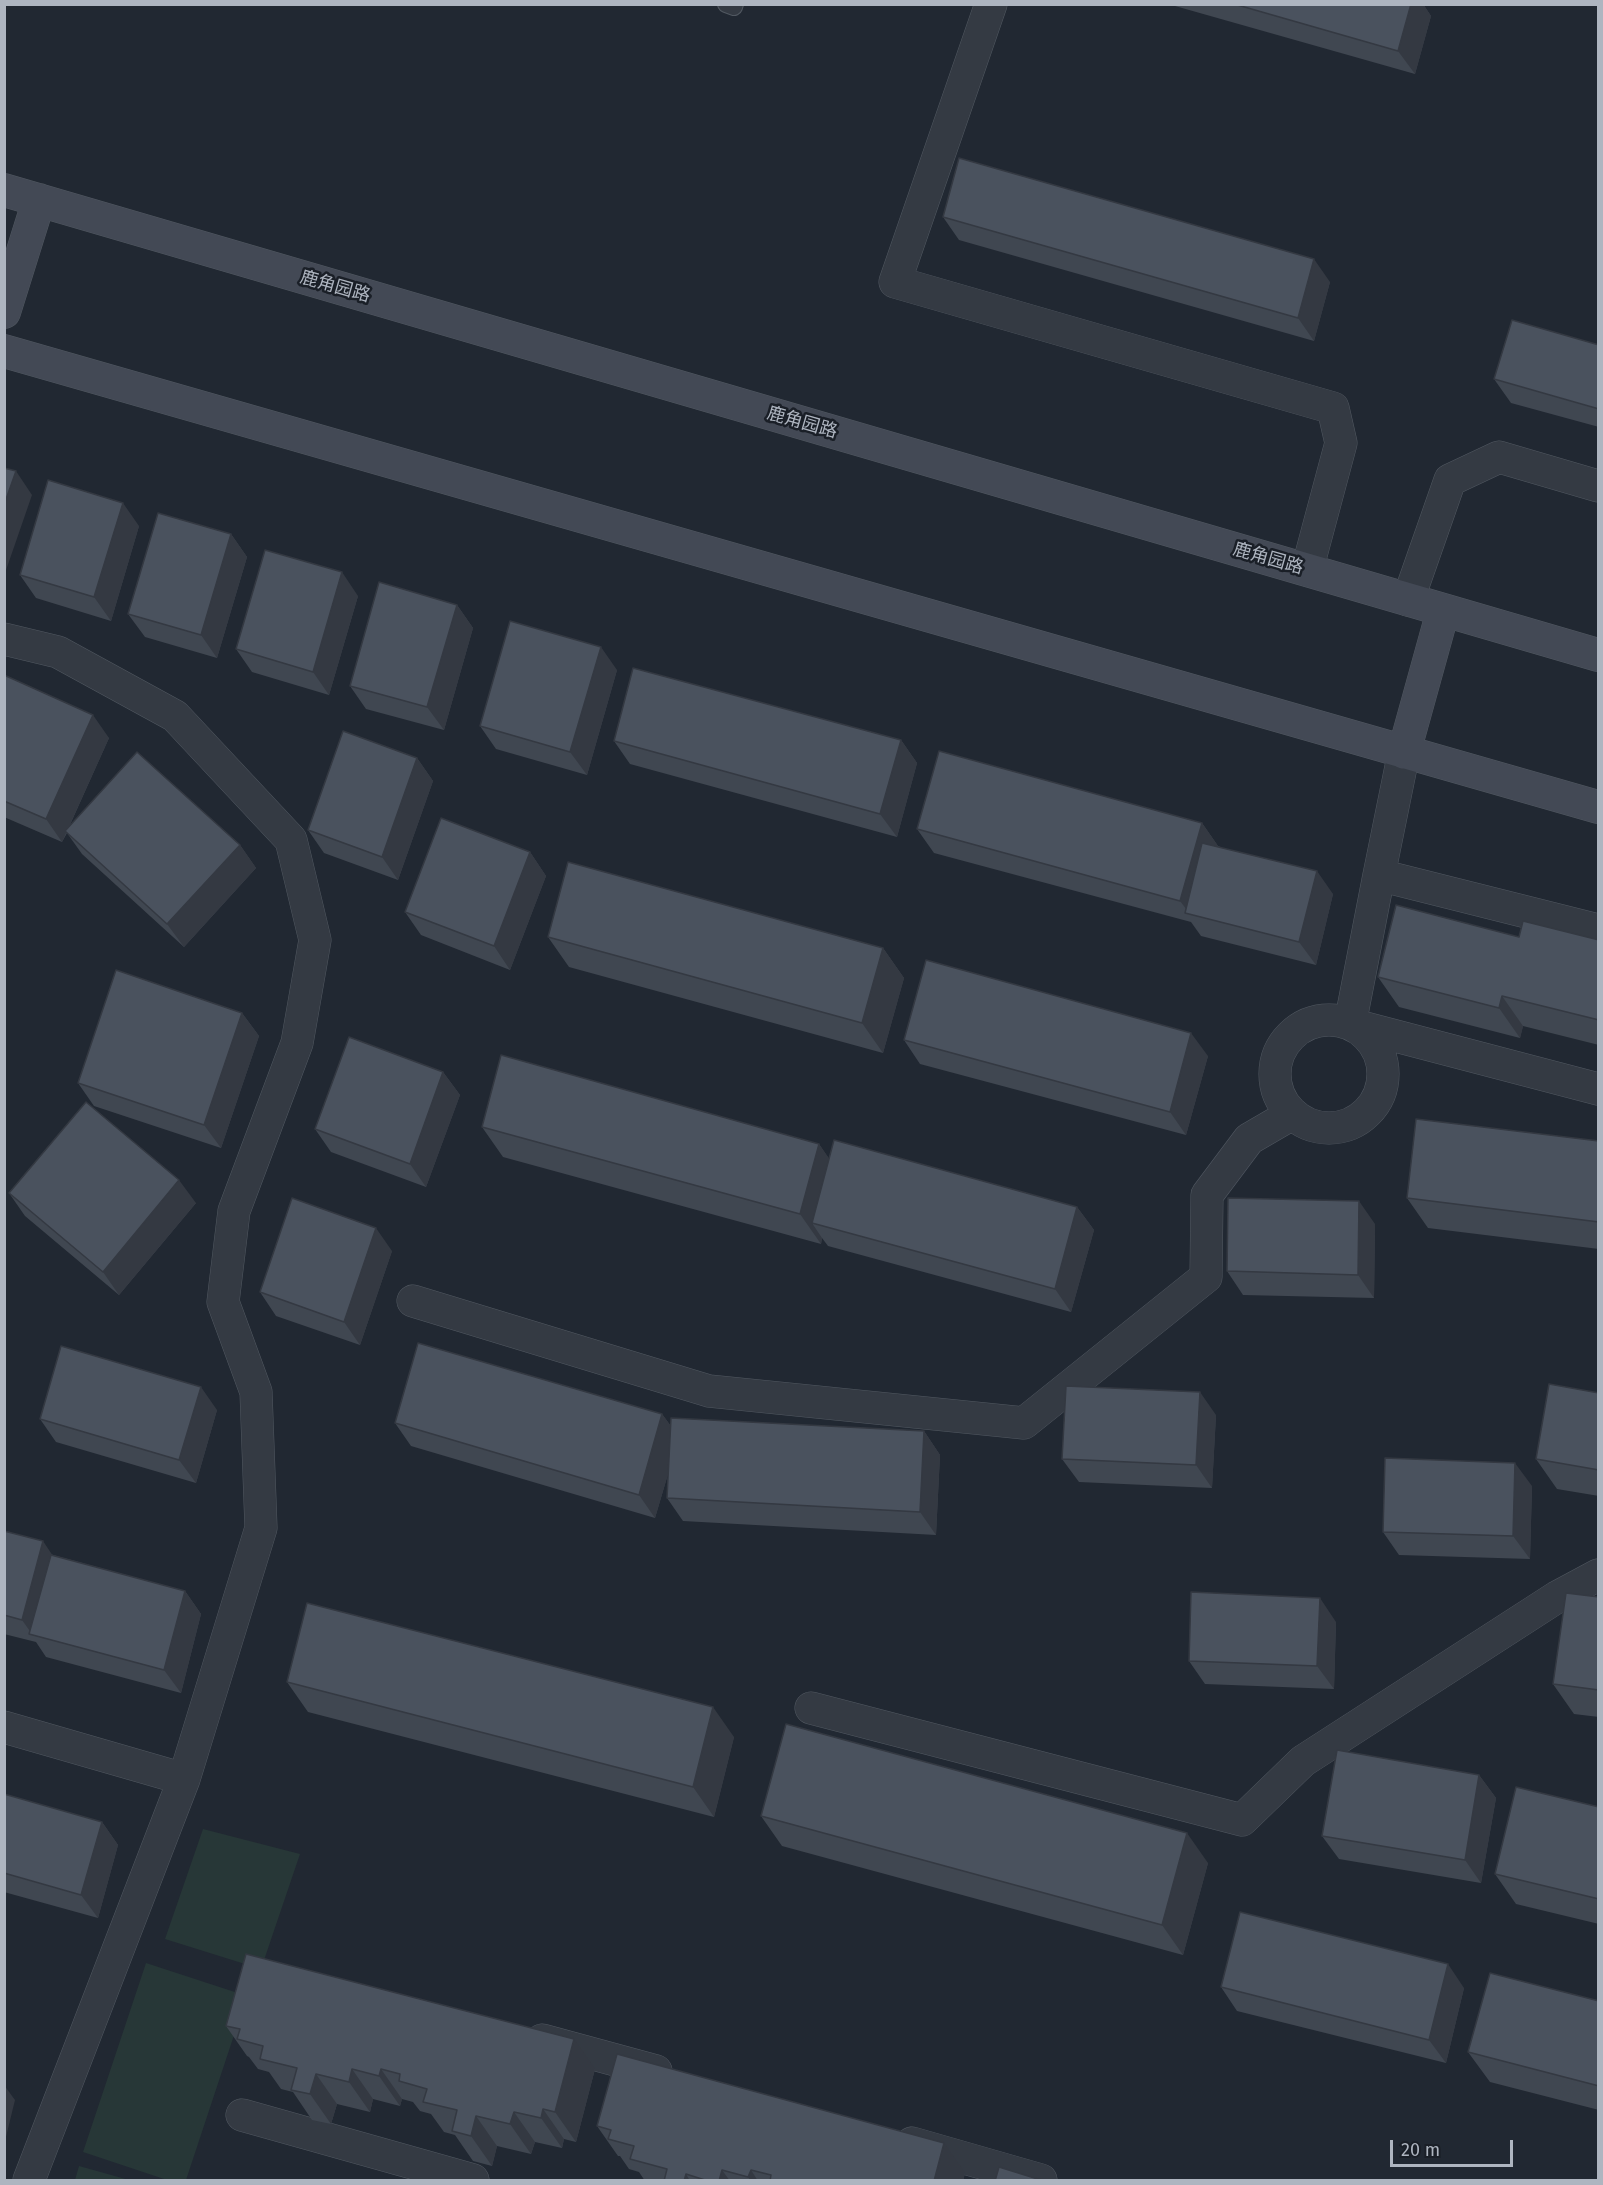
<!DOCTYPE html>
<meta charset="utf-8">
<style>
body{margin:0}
#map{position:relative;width:1603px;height:2185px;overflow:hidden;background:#212832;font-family:"Fira Sans",sans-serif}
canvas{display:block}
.frame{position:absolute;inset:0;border:6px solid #aeb5c0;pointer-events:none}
.scale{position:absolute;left:1390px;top:2140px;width:123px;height:27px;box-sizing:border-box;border:3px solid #aeb5c0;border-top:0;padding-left:8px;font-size:18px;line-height:21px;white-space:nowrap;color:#aeb5c0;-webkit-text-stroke:4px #1a1f27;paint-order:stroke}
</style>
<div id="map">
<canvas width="1603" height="2185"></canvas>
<div class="frame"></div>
<div class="scale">20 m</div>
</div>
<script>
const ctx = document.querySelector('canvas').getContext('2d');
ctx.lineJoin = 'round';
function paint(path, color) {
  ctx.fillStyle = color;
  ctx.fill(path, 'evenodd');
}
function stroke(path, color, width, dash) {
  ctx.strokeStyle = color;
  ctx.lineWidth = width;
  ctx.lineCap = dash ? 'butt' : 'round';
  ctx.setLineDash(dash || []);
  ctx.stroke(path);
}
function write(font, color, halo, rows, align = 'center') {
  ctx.font = font + ' "Fira Sans","Noto Sans SC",sans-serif';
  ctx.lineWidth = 5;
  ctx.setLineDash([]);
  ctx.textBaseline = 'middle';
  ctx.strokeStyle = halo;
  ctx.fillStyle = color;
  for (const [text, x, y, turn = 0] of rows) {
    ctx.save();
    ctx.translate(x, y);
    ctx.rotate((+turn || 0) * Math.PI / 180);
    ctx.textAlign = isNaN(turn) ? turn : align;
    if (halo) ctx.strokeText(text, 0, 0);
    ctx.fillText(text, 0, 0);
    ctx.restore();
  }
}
paint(new Path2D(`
 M 203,1829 L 300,1854 L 261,1969 L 165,1939 Z
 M 146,1963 L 247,1996 L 186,2180 L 167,2180 L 83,2152 Z
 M 79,2166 L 129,2180 L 75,2180 Z`), '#273737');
const lane = new Path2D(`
 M 726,4 L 734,7 L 735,4`);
const street = new Path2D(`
 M 991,4 L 895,282 L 1333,408 L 1341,443 L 1307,570
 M 1408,600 L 1450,480 L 1499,457 L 1598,486
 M 4,639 L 58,652 L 175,716 L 291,840 L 315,940 L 297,1043 L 234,1211 L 223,1302 L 256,1392 L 261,1528 L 184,1779
 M 1404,752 L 1379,875 L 1598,930
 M 1379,875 L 1350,1024 L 1598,1089
 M1275 1074a54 54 0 1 1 108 0a54 54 0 1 1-108 0Z
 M 413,1301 L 709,1391 L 1024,1423 L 1206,1277 L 1207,1195 L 1249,1139 L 1292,1114
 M 811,1708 L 1242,1820 L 1303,1761 L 1557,1597 L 1598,1575
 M 4,1727 L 184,1779 L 29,2180
 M 542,2040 L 656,2071
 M 242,2115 L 473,2180
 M 912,2143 L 1041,2180`);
const secondary = new Path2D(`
 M 4,190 L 1598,655
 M 4,312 L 39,200
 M 4,351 L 1598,807
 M 1404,752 L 1443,611`);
stroke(lane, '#515861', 18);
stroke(street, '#515861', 33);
stroke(secondary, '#515861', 34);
stroke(lane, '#343a43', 16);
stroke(street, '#343a43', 32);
stroke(secondary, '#434955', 33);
paint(new Path2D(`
 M 1168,4 L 1423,4 L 1431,16 L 1415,74 Z
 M 943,217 L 1330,282 L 1314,341 L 959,240 Z
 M 1599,345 L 1599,427 L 1511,403 L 1494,379 Z
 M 139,526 L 111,621 L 36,598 L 20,575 Z
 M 231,534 L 247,557 L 217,658 L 145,637 L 128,614 Z
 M 358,596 L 329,695 L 252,672 L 236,649 Z
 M 457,605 L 473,628 L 444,730 L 366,709 L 350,686 Z
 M 617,670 L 587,775 L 496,749 L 480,726 Z
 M 4,675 L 109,738 L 69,827 L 240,845 L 256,868 L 184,947 L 82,854 L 67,833 L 62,842 L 4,817 Z
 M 901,740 L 917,763 L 897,837 L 630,764 L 614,741 Z
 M 417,758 L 433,781 L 398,880 L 324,853 L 308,830 Z
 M 1202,823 L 1218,846 L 1333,894 L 1316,965 L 1201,936 L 1191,922 L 934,853 L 917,829 Z
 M 530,852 L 546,876 L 510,970 L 421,935 L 405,912 Z
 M 548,937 L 883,948 L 904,978 L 883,1053 L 569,967 Z
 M 1519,937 L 1599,940 L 1599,1045 L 1523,1026 L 1520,1038 L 1399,1007 L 1378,977 Z
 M 242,1013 L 259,1036 L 221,1148 L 94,1106 L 78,1083 Z
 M 904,1040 L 1208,1056 L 1186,1135 L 920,1064 Z
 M 443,1072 L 460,1095 L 426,1187 L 331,1152 L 315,1129 Z
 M 482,1127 L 819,1144 L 829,1159 L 1077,1207 L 1094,1230 L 1071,1312 L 828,1246 L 822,1238 L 821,1244 L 503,1157 Z
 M 1599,1141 L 1599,1249 L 1428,1228 L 1407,1198 Z
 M 9,1193 L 196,1203 L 119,1295 L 25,1216 Z
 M 1375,1224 L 1374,1298 L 1243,1295 L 1227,1271 Z
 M 392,1251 L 360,1345 L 276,1316 L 260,1292 Z
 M 1599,1393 L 1599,1496 L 1557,1489 L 1536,1459 Z
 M 217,1410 L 196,1483 L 56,1442 L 40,1419 Z
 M 662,1414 L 670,1425 L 924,1431 L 940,1455 L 936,1535 L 683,1521 L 667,1498 L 668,1474 L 655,1518 L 411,1446 L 395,1423 Z
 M 1216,1415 L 1212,1488 L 1079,1482 L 1062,1459 Z
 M 1532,1486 L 1530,1559 L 1399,1555 L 1383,1532 Z
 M 4,1531 L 53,1555 L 185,1591 L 201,1614 L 181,1693 L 46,1657 L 36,1642 L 4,1634 Z
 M 1599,1597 L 1599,1717 L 1574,1714 L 1553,1684 Z
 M 1336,1622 L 1334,1689 L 1205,1684 L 1189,1661 Z
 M 287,1682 L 734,1737 L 714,1817 L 308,1712 Z
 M 1479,1775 L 1496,1798 L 1481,1883 L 1339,1859 L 1322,1836 Z
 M 4,1794 L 102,1822 L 118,1845 L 98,1918 L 4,1892 Z
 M 1599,1807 L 1599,1924 L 1516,1904 L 1495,1874 Z
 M 761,1816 L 1208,1863 L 1183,1955 L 782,1846 Z
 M 1221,1987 L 1464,1988 L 1446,2063 L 1237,2011 Z
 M 1599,2001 L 1599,2110 L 1490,2082 L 1468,2052 Z
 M 226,2026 L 595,2069 L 576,2142 L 564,2139 L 562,2148 L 535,2142 L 531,2154 L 497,2146 L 492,2166 L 473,2161 L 455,2135 L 444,2132 L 431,2114 L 420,2111 L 413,2102 L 402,2099 L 400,2106 L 373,2099 L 370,2112 L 337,2104 L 331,2124 L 312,2120 L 293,2092 L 281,2089 L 269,2072 L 258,2069 L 249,2057 L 247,2056 Z
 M 597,2126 L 965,2173 L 963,2181 L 645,2181 L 639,2172 L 629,2169 L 620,2156 L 618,2156 Z`), '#404751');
paint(new Path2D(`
 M 1411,4 L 1423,4 L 1431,16 L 1415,74 L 1398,51 Z
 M 1314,259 L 1330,282 L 1314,341 L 1298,318 Z
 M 16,471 L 32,495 L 4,576 L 4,505 Z
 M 123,503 L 139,526 L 111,621 L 94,597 Z
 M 231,534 L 247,557 L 217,658 L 201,635 Z
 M 342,572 L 358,596 L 329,695 L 313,672 Z
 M 457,605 L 473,628 L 444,730 L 427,707 Z
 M 601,647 L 617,670 L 587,775 L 570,752 Z
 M 93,715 L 109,738 L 62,842 L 46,819 Z
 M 901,740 L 917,763 L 897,837 L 880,814 Z
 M 417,758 L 433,781 L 398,880 L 382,857 Z
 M 1202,823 L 1218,846 L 1199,916 L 1190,914 L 1180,901 Z
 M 240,845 L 256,868 L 184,947 L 167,924 Z
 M 530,852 L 546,876 L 510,970 L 494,946 Z
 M 1317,871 L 1333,894 L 1316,965 L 1299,942 Z
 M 883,948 L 904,978 L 883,1053 L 862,1023 Z
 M 1502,996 L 1523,1026 L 1520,1038 L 1499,1008 Z
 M 242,1013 L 259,1036 L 221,1148 L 204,1125 Z
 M 1191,1033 L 1208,1056 L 1186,1135 L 1170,1112 Z
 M 443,1072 L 460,1095 L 426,1187 L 410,1164 Z
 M 819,1144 L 840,1174 L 812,1223 L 822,1238 L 821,1244 L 800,1214 Z
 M 179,1180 L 196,1203 L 119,1295 L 103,1272 Z
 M 1359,1201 L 1375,1224 L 1374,1298 L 1358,1275 Z
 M 1077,1207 L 1094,1230 L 1071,1312 L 1055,1289 Z
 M 376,1228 L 392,1251 L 360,1345 L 344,1322 Z
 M 201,1387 L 217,1410 L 196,1483 L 179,1460 Z
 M 1200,1392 L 1216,1415 L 1212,1488 L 1196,1465 Z
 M 662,1414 L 679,1437 L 655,1518 L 639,1495 Z
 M 924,1431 L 940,1455 L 936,1535 L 920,1512 Z
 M 1515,1463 L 1532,1486 L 1530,1559 L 1513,1536 Z
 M 43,1541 L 59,1565 L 32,1634 L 22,1620 Z
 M 185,1591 L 201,1614 L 181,1693 L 164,1670 Z
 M 1320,1598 L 1336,1622 L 1334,1689 L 1317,1666 Z
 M 713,1707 L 734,1737 L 714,1817 L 693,1787 Z
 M 1479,1775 L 1496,1798 L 1481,1883 L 1465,1860 Z
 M 102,1822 L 118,1845 L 98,1918 L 81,1895 Z
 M 1187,1833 L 1208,1863 L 1183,1955 L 1162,1925 Z
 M 1448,1964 L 1464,1988 L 1446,2063 L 1429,2040 Z
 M 574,2039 L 595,2069 L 576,2142 L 555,2112 Z
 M 352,2069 L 373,2099 L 370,2112 L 349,2082 Z
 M 381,2069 L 402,2099 L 400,2106 L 379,2076 Z
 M 316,2074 L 337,2104 L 331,2124 L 310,2094 Z
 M 4,2085 L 15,2100 L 4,2145 Z
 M 543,2109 L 564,2139 L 562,2148 L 541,2118 Z
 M 514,2112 L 535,2142 L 531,2154 L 510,2124 Z
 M 476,2116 L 497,2146 L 492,2166 L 471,2136 Z
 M 944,2143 L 965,2173 L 963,2181 L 934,2181 Z
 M 722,2170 L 730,2181 L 719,2181 Z
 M 751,2170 L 758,2181 L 751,2181 L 748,2177 Z
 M 686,2174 L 690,2181 L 684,2181 Z`), '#343942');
const building = new Path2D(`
 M 1234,4 L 1411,4 L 1398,51 Z
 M 959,158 L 1314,259 L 1298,318 L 943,217 Z
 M 1512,320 L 1599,345 L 1599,409 L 1494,379 Z
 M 4,468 L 16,471 L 4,505 Z
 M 48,480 L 123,503 L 94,597 L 20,575 Z
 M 158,513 L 231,534 L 201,635 L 128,614 Z
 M 265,550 L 342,572 L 313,672 L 236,649 Z
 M 379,582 L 457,605 L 427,707 L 350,686 Z
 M 510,621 L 601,647 L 570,752 L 480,726 Z
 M 633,668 L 901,740 L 880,814 L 614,741 Z
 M 4,675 L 93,715 L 46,819 L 4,801 Z
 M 343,731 L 417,758 L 382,857 L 308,830 Z
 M 939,751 L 1202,823 L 1180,901 L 917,829 Z
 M 137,752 L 240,845 L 167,924 L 65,831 Z
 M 441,818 L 530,852 L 494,946 L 405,912 Z
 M 1202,843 L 1317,871 L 1299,942 L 1185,913 Z
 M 568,862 L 883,948 L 862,1023 L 548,937 Z
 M 1396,905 L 1519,937 L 1523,921 L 1599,940 L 1599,1020 L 1502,996 L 1499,1008 L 1378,977 Z
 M 926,960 L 1191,1033 L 1170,1112 L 904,1040 Z
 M 116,970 L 242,1013 L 204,1125 L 78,1083 Z
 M 349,1037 L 443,1072 L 410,1164 L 315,1129 Z
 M 501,1055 L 819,1144 L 800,1214 L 482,1127 Z
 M 86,1102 L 179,1180 L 103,1272 L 9,1193 Z
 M 1416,1119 L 1599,1141 L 1599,1222 L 1407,1198 Z
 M 834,1140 L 1077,1207 L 1055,1289 L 812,1223 Z
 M 292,1198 L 376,1228 L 344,1322 L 260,1292 Z
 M 1228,1198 L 1359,1201 L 1358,1275 L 1227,1271 Z
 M 418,1343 L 662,1414 L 639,1495 L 395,1423 Z
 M 61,1346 L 201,1387 L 179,1460 L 40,1419 Z
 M 1549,1384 L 1599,1393 L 1599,1470 L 1536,1459 Z
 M 1066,1386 L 1200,1392 L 1196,1465 L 1062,1459 Z
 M 671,1418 L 924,1431 L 920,1512 L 667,1498 Z
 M 1385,1458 L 1515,1463 L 1513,1536 L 1383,1532 Z
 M 4,1531 L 43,1541 L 22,1620 L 4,1615 Z
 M 51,1555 L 185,1591 L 164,1670 L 29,1634 Z
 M 1191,1592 L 1320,1598 L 1317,1666 L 1189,1661 Z
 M 1566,1593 L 1599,1597 L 1599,1690 L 1553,1684 Z
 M 307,1603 L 713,1707 L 693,1787 L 287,1682 Z
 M 786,1724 L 1187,1833 L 1162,1925 L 761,1816 Z
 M 1337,1750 L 1479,1775 L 1465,1860 L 1322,1836 Z
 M 1516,1787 L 1599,1807 L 1599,1899 L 1495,1874 Z
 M 4,1794 L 102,1822 L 81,1895 L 4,1873 Z
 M 1240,1912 L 1448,1964 L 1429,2040 L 1221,1987 Z
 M 246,1954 L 574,2039 L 555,2112 L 543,2109 L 541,2118 L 514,2112 L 510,2124 L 476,2116 L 471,2136 L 452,2131 L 457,2110 L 423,2102 L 427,2089 L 399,2081 L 400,2074 L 381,2069 L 379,2076 L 352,2069 L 349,2082 L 316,2074 L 310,2094 L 291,2090 L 297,2068 L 260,2059 L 263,2046 L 237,2039 L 240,2029 L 226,2026 Z
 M 1490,1973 L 1599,2001 L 1599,2086 L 1468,2052 Z
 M 617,2054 L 944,2143 L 934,2181 L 770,2181 L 771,2175 L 751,2170 L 748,2177 L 722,2170 L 719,2181 L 708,2181 L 686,2174 L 684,2181 L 664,2181 L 667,2169 L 630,2159 L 634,2146 L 608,2139 L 611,2130 L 597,2126 Z
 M 999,2167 L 1044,2181 L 995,2181 Z`);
paint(building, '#4a525e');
stroke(building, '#343942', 1.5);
write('18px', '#aeb5c0', '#1a1f27', [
 ["鹿角园路",335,287,16],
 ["鹿角园路",802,423,16],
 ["鹿角园路",1268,559,16]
]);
</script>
